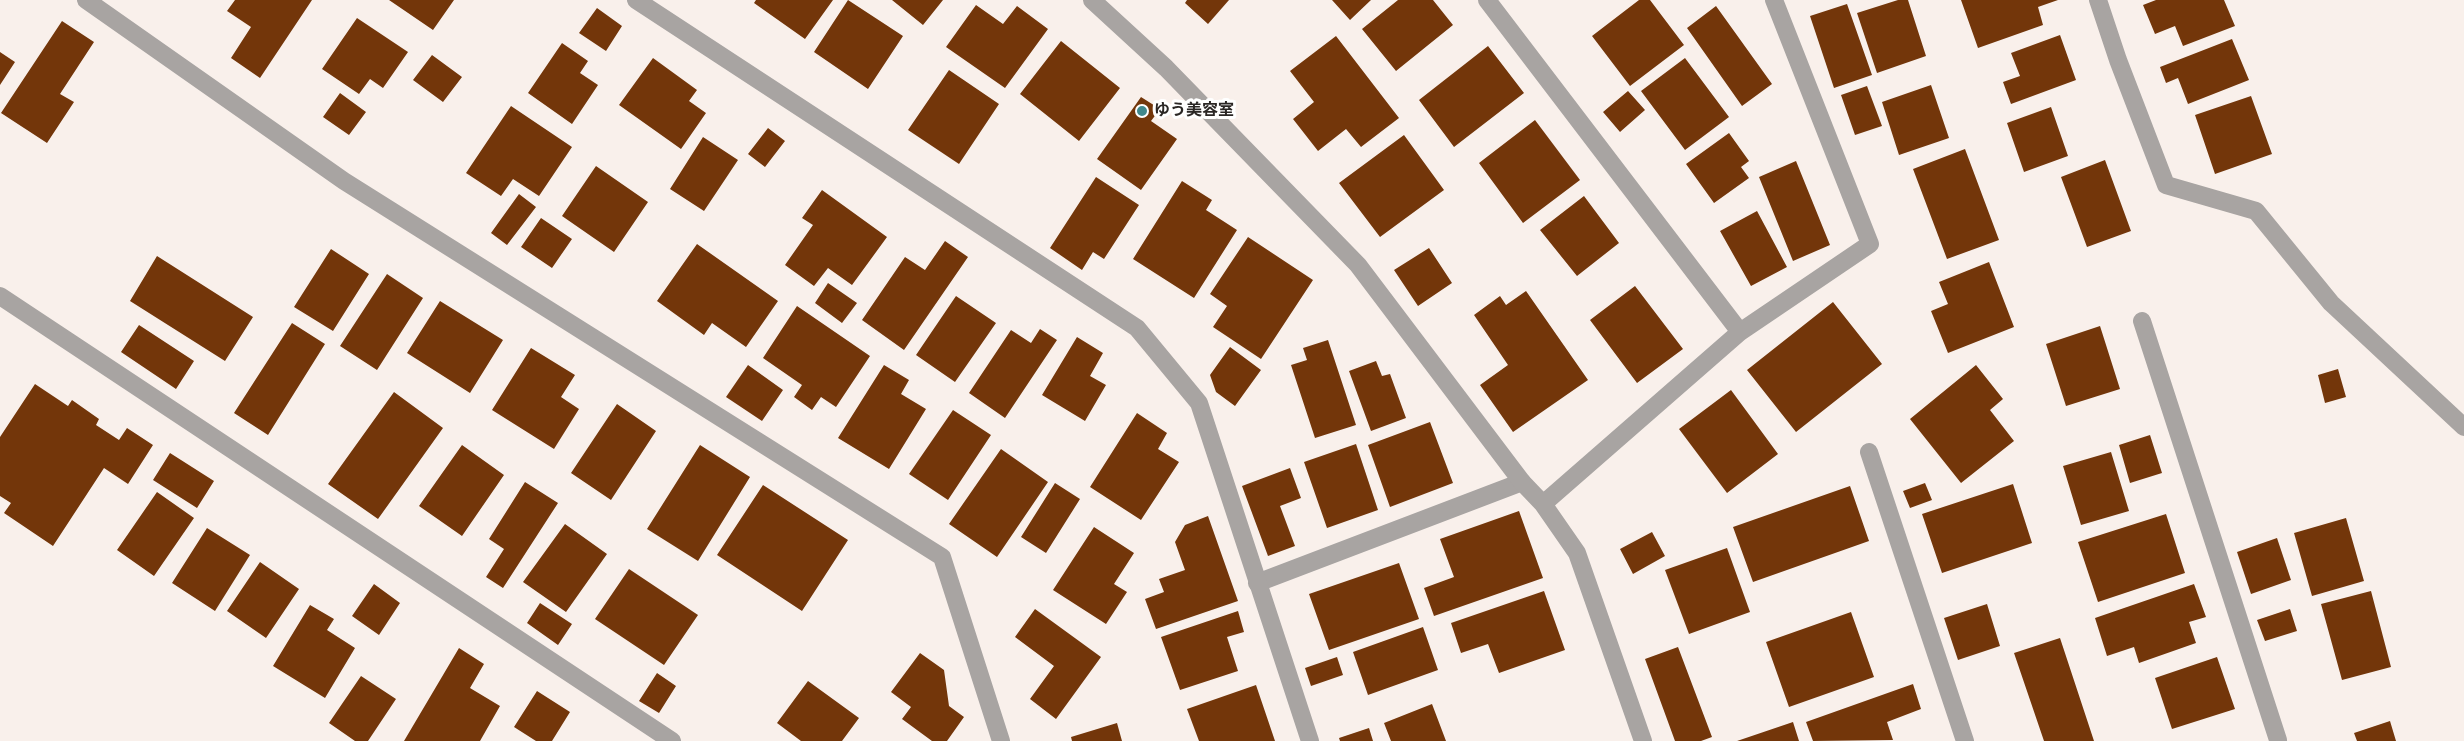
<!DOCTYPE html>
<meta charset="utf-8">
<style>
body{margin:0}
canvas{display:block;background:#f9f0eb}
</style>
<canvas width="2464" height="741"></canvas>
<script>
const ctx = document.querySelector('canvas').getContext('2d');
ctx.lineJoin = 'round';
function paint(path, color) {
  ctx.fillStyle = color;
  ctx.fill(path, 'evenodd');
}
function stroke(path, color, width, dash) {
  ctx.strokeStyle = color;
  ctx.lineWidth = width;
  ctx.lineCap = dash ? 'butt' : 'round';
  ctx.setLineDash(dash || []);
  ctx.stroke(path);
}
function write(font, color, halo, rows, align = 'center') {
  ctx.font = font + ' "Sofia Sans Condensed","Noto Sans JP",sans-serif';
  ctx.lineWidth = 6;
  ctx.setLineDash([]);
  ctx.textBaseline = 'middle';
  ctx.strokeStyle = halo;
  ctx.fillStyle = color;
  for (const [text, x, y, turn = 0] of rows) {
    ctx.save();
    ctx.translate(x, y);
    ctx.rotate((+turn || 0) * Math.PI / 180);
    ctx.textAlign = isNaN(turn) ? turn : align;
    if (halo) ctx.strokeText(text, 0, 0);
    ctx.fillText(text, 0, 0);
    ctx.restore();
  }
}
paint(new Path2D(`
 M 235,0 L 312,0 L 260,78 L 231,58 L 251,27 L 227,11 Z
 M 389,0 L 454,0 L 433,30 Z
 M 756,0 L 833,0 L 805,39 L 754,3 Z
 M 848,0 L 903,36 L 868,89 L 814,52 Z
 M 892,0 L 943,0 L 923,25 Z
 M 1187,0 L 1229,0 L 1208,24 L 1185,3 Z
 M 1332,0 L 1371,0 L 1350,20 Z
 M 1398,0 L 1433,0 L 1453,25 L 1396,71 L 1362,29 Z
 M 1639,0 L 1650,0 L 1684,45 L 1630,86 L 1592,36 Z
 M 1898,0 L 1908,0 L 1926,56 L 1877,73 L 1857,13 Z
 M 1961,0 L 2058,0 L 2038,7 L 2043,25 L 1978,48 Z
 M 2156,0 L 2224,0 L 2235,26 L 2183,46 L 2175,26 L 2155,34 L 2143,5 Z
 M 1847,4 L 1872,75 L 1834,88 L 1810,16 Z
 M 976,5 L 1003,24 L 1017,6 L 1048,29 L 1005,88 L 946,47 Z
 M 1716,6 L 1772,84 L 1742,106 L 1687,28 Z
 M 597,8 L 622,26 L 606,51 L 579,33 Z
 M 357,18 L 408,52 L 383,88 L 370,79 L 359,94 L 322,69 Z
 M 62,21 L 94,42 L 60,94 L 74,102 L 47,143 L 1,113 Z
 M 2060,35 L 2076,80 L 2011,104 L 2003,82 L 2020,76 L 2011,53 Z
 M 1336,36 L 1399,118 L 1361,147 L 1346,129 L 1318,151 L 1293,119 L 1314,102 L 1290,71 Z
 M 2232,39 L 2249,80 L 2188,104 L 2178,78 L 2166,83 L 2160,67 Z
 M 1061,41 L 1120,88 L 1079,141 L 1020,94 Z
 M 562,43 L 588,61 L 580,73 L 598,85 L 572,124 L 528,93 Z
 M 1488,46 L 1524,93 L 1454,147 L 1419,100 Z
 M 0,52 L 15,62 L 0,85 Z
 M 432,55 L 462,77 L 443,102 L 413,80 Z
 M 653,58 L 697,90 L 689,101 L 706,113 L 681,149 L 619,105 Z
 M 1685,58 L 1729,117 L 1685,150 L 1641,91 Z
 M 949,70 L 999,104 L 959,164 L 908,130 Z
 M 1931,85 L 1949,138 L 1899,155 L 1882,102 Z
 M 1867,86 L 1882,126 L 1855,135 L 1841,95 Z
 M 1628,91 L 1645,110 L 1620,132 L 1603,112 Z
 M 340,93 L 366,112 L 349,135 L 323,117 Z
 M 2251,96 L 2272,154 L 2215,174 L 2195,115 Z
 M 1141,97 L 1160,109 L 1151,121 L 1177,139 L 1141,190 L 1097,159 Z
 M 511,106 L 572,147 L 539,196 L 513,179 L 501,196 L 466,173 Z
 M 2051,107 L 2068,156 L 2024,172 L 2007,123 Z
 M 1535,120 L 1580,180 L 1523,223 L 1479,163 Z
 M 768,128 L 785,141 L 765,167 L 748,154 Z
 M 1729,133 L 1749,161 L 1741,167 L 1749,178 L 1714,203 L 1686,164 Z
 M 1404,135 L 1444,190 L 1380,237 L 1339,183 Z
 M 703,137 L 738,160 L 704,211 L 670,189 Z
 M 1965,149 L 1999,240 L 1947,259 L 1913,169 Z
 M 2105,160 L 2131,231 L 2087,247 L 2061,177 Z
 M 1796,161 L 1830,245 L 1793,261 L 1759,177 Z
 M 596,166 L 648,202 L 614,252 L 562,216 Z
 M 1096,177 L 1139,205 L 1104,259 L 1093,252 L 1082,270 L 1050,248 Z
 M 1182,181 L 1212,200 L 1206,210 L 1237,230 L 1194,298 L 1133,259 Z
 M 822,190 L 887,237 L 852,285 L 828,268 L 814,286 L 785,265 L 813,225 L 802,218 Z
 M 519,194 L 536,207 L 507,245 L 491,233 Z
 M 1584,196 L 1619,243 L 1577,276 L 1540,230 Z
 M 1757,211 L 1787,267 L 1751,286 L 1720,231 Z
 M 541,218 L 572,239 L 552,268 L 521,247 Z
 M 1248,237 L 1313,280 L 1261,359 L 1213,327 L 1227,306 L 1210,294 Z
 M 945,241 L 968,257 L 904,350 L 862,320 L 905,257 L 925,270 Z
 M 697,244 L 778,301 L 746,347 L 712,323 L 704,335 L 657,301 Z
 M 1429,248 L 1452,283 L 1418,306 L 1394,270 Z
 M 331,249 L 369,274 L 333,331 L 294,307 Z
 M 157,256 L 253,317 L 225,361 L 130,301 Z
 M 1989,262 L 2014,327 L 1948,353 L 1931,311 L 1948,304 L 1939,282 Z
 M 387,274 L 423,298 L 377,370 L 340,346 Z
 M 828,283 L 857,303 L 842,323 L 815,303 Z
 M 1635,286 L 1683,349 L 1637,383 L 1590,320 Z
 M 1526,291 L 1588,380 L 1513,432 L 1480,385 L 1508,365 L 1474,315 L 1500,296 L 1506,305 Z
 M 956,296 L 996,323 L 955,382 L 916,355 Z
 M 440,301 L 503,340 L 470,393 L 407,353 Z
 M 1833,302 L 1882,364 L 1796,432 L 1747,370 Z
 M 797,306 L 870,356 L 836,407 L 821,397 L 812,410 L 794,397 L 802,385 L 763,358 Z
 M 292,323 L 325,344 L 268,435 L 234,413 Z
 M 139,325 L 194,361 L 176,389 L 121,352 Z
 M 2100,326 L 2120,389 L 2066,406 L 2046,344 Z
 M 1040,329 L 1057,340 L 1005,418 L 969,393 L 1011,330 L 1031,343 Z
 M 1077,337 L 1103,353 L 1090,376 L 1106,385 L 1085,421 L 1042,395 Z
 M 1328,340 L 1356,425 L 1315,438 L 1291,365 L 1307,360 L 1303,348 Z
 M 1230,347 L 1261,370 L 1235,406 L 1216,392 L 1210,375 Z
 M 531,348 L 575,375 L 561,397 L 579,409 L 554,449 L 492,410 Z
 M 1376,361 L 1382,376 L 1390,374 L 1406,418 L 1371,431 L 1349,371 Z
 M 748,365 L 783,390 L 762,421 L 726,397 Z
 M 884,365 L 909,380 L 901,394 L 926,409 L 889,469 L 838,438 Z
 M 1976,365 L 2003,399 L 1990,410 L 2014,441 L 1961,483 L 1910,419 Z
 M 2338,369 L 2346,397 L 2325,403 L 2318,375 Z
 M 35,384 L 68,406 L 72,400 L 99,419 L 96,425 L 119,440 L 127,428 L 153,445 L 128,484 L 104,468 L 53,546 L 4,513 L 11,503 L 0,496 L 0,437 Z
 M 1731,390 L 1778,454 L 1727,493 L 1679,429 Z
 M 394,392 L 443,428 L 378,519 L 328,484 Z
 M 617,404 L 656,431 L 611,500 L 571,473 Z
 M 953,410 L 991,435 L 948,500 L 909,474 Z
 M 1137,413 L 1167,433 L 1158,449 L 1179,462 L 1141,520 L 1090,487 Z
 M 1430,422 L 1453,483 L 1390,507 L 1368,445 Z
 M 2150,435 L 2162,473 L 2130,483 L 2119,445 Z
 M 1356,444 L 1378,510 L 1327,528 L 1304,462 Z
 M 462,445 L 504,475 L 462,536 L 419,506 Z
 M 700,445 L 750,477 L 698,561 L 647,529 Z
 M 1001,449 L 1048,482 L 997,557 L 949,524 Z
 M 2111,452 L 2129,511 L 2081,525 L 2063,466 Z
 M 170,453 L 214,481 L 197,508 L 153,480 Z
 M 1290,468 L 1301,498 L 1280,506 L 1295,546 L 1268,556 L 1242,486 Z
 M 525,482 L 558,503 L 503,588 L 486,577 L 504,549 L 489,539 Z
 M 1055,483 L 1080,499 L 1046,553 L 1021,537 Z
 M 1925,483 L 1932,500 L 1910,508 L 1903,491 Z
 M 2013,484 L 2032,543 L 1942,573 L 1922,514 Z
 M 763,485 L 848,540 L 802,611 L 717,555 Z
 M 1850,486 L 1869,541 L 1753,582 L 1733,527 Z
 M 157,492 L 194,518 L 154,576 L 117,550 Z
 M 1519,511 L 1543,578 L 1434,616 L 1424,588 L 1454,577 L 1440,539 Z
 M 2166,514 L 2185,573 L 2098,602 L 2078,542 Z
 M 1208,516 L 1238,601 L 1156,629 L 1145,599 L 1164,592 L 1159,579 L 1185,570 L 1175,542 L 1185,525 Z
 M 2346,518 L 2364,581 L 2312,596 L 2294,533 Z
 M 565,524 L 607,554 L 566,612 L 523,582 Z
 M 1094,527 L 1134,553 L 1114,584 L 1127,592 L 1106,624 L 1053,590 Z
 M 207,528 L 250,555 L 215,611 L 172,583 Z
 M 1652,532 L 1665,556 L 1633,574 L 1620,549 Z
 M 2277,538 L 2291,580 L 2251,594 L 2237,552 Z
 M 1727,548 L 1750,612 L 1689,634 L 1665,570 Z
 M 260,562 L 299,589 L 266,638 L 227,611 Z
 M 1399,563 L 1419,619 L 1329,650 L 1309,594 Z
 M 629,569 L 698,615 L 664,665 L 595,619 Z
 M 374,584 L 400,603 L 379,635 L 352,616 Z
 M 2194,584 L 2206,617 L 2189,622 L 2196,643 L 2139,663 L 2134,647 L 2107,656 L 2095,618 Z
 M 1544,591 L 1565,650 L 1499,673 L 1488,644 L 1461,653 L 1451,623 Z
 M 2371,591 L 2391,667 L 2342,680 L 2321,604 Z
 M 540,603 L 572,624 L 558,645 L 527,623 Z
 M 1987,604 L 2000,646 L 1958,660 L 1944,618 Z
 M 310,605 L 334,619 L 327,630 L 355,648 L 325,698 L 273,666 Z
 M 1035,609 L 1101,657 L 1056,719 L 1030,699 L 1054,666 L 1015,637 Z
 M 2290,609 L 2297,631 L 2265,641 L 2257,620 Z
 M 1238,611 L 1244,632 L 1227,637 L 1238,671 L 1180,690 L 1161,637 Z
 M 1851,612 L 1874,677 L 1789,707 L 1766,642 Z
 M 1423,627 L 1438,670 L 1368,695 L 1353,652 Z
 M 2060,638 L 2094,741 L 2044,741 L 2014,653 Z
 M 1678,647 L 1712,737 L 1701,741 L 1675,741 L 1645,659 Z
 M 459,648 L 484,664 L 470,688 L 500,706 L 480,741 L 404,741 Z
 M 920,653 L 944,670 L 949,706 L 964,717 L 947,741 L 932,741 L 902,719 L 911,707 L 891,692 Z
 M 1337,657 L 1343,675 L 1311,686 L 1305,668 Z
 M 2217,657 L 2235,709 L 2172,729 L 2155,678 Z
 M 657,673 L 676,686 L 659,713 L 639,701 Z
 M 361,676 L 396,699 L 368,741 L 355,741 L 329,723 Z
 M 808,681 L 859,718 L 842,741 L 801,741 L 777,723 Z
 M 1913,684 L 1921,709 L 1887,722 L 1893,740 L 1813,741 L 1806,722 Z
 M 1256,685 L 1275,741 L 1199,741 L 1187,709 Z
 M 537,691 L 570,712 L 552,741 L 536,741 L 514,727 Z
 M 1432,704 L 1446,741 L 1391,741 L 1384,723 Z
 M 2390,721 L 2396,741 L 2357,741 L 2354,733 Z
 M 1793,722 L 1799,741 L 1737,741 Z
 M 1117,723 L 1122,741 L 1072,741 L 1071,737 Z
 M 1369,728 L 1373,741 L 1340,741 L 1339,738 Z`), '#73360a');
stroke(new Path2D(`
 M 1257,583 L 1522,482`), '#a8a4a2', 18);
stroke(new Path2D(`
 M 86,0 L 344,181 L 942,557 L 1001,741
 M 636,0 L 1137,328 L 1199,403 L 1310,741
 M 1092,0 L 1166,68 L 1358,265 L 1522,482 L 1543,504 L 1577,553 L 1643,741
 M 1487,0 L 1740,332
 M 2098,0 L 2118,60 L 2166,185 L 2256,211 L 2331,303 L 2464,427
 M 0,296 L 672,741
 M 2142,321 L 2278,740
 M 1869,452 L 1965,741
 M 1543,504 L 1740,332 L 1870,244 L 1774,0`), '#a8a4a2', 18);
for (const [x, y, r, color] of [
 [1142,111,6,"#40888c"]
]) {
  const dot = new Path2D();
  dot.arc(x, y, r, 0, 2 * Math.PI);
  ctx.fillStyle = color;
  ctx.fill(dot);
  stroke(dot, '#fff', 2);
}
write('bold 16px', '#2a2624', '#fff', [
 ["ゆう美容室",1154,111]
], 'left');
</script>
